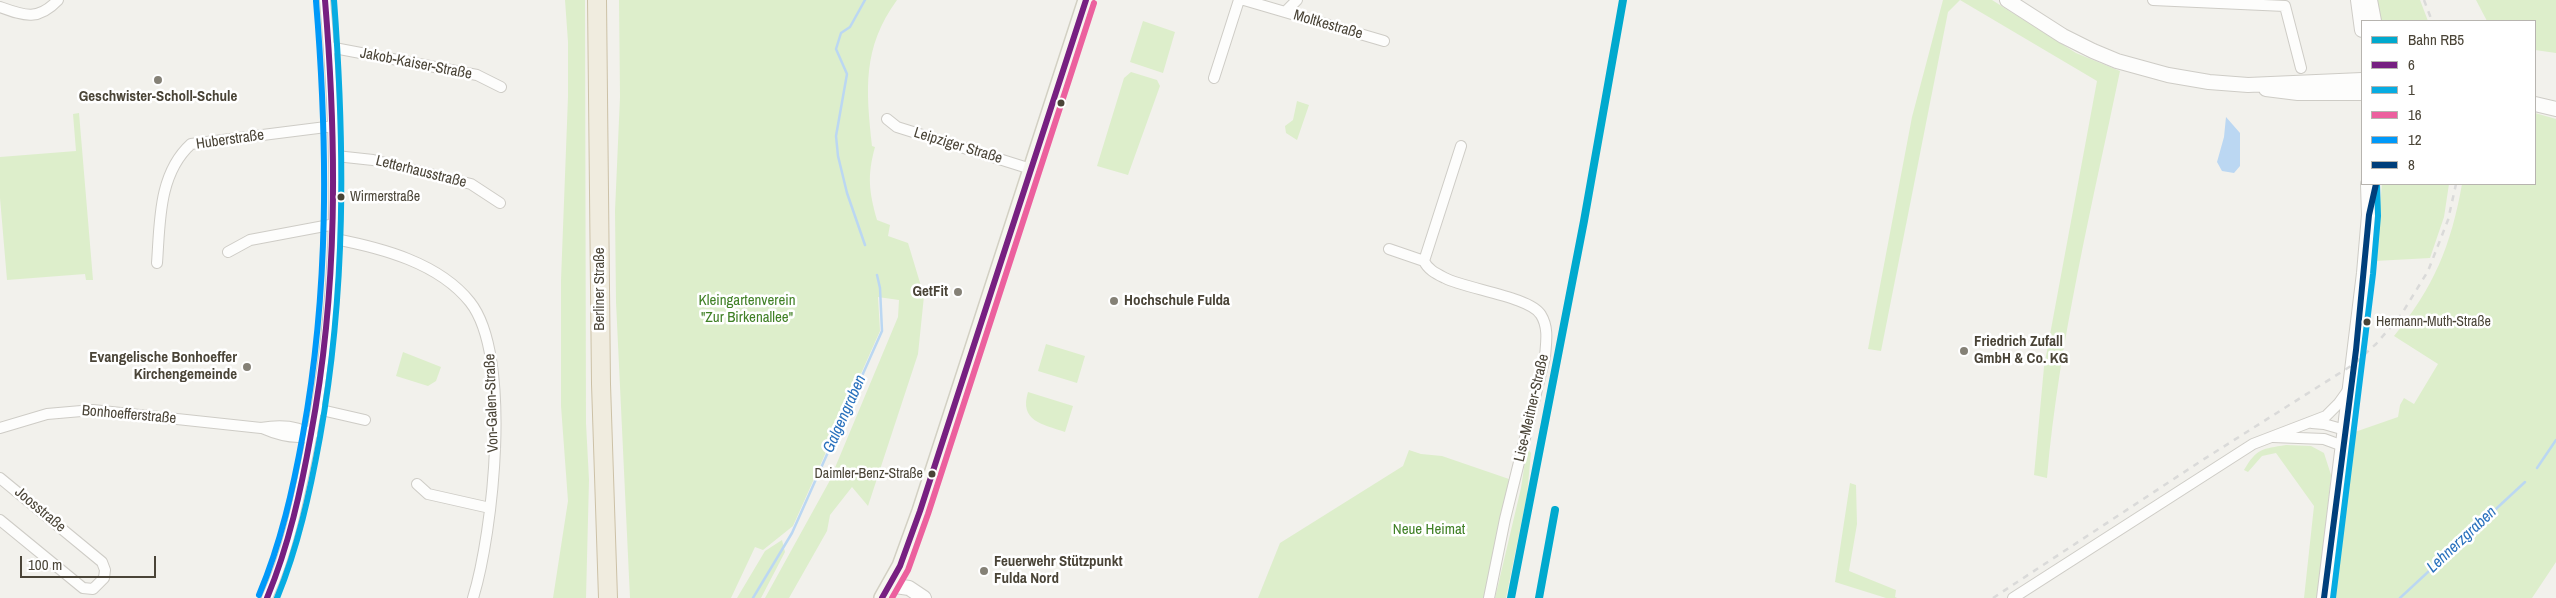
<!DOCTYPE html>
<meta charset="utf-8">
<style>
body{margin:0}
#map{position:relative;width:2556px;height:598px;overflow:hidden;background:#f2f1ec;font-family:"Archivo Narrow",sans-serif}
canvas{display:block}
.legend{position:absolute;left:2361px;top:20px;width:175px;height:165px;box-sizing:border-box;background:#fff;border:1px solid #b7b4af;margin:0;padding:6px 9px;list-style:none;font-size:15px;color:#4a4437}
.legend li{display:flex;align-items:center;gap:10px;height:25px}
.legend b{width:25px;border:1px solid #b7b4af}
.scale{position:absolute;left:20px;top:556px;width:136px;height:22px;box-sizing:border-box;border:2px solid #4a4437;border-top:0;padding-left:6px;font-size:15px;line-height:18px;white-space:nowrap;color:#4a4437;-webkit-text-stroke:4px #fff;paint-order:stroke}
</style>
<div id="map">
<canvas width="2556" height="598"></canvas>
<ul class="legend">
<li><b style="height:6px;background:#00a9ce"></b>Bahn RB5</li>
<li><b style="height:6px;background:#772081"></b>6</li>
<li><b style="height:6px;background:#07ace2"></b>1</li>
<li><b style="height:6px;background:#ec609e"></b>16</li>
<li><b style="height:6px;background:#0099f9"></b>12</li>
<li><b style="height:6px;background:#003f7b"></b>8</li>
</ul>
<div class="scale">100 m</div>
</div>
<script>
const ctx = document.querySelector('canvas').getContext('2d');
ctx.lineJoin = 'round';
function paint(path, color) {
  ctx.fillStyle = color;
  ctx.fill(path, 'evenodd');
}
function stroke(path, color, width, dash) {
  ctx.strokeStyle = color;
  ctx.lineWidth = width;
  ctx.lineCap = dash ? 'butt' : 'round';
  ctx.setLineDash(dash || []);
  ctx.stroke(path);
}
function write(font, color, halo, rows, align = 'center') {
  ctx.font = font + ' "Archivo Narrow",sans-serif';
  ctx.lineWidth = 5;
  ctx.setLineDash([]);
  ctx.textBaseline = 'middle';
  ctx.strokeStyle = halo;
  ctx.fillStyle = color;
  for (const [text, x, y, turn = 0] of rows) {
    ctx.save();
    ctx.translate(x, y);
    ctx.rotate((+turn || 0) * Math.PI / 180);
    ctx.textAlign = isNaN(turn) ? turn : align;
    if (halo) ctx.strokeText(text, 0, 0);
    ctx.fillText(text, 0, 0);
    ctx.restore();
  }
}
paint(new Path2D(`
 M 565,0 L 585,0 L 586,423 L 589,480 L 586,598 L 553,598 L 568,501 L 561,406 L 561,280 L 568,97 L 568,42 Z
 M 619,0 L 897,0 C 862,48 866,90 872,146 L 875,147 C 867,176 869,191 877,220 L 890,225 L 888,236 L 908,243 L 924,296 L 918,354 L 868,506 L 852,487 L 830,515 L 827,531 L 789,598 L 765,598 L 829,482 L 898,317 L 899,300 L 878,297 L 880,331 L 793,526 L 763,550 L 755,547 L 731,598 L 630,598 L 616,302 L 615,211 L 620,97 Z
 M 1943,0 L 1992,0 L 2076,53 L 2120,71 C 2092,206 2059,341 2047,478 L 2034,475 L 2044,367 L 2097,81 L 1960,0 L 1948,12 L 1881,351 L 1868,349 L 1912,117 Z
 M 2375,0 L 2420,0 L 2428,21 L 2380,21 Z
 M 2476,0 L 2556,0 L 2556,53 L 2535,50 L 2535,21 L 2487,21 Z
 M 1143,21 L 1175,32 L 1163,73 L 1130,62 Z
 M 1131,72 L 1157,80 L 1160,86 L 1128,175 L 1097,166 L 1124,78 Z
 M 1297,101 L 1309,105 L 1297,140 L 1286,133 L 1285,126 L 1293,120 Z
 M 79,113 L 93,280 L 86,280 L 85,274 L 7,280 L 0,198 L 0,157 L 76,151 L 73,114 Z
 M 2535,113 L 2556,119 L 2556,562 L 2532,598 L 2330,598 L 2352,433 L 2398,417 L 2400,405 L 2404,398 L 2414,404 L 2438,364 L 2394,336 C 2434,287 2451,246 2462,184 L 2535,184 Z
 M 2382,184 L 2449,184 L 2444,217 L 2430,258 L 2375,261 Z
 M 1046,344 L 1085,356 L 1077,383 L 1038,371 Z
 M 403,352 L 441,367 L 436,381 L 428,386 L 396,376 Z
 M 1028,392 L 1073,406 L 1065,432 C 1042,424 1019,421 1028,392 Z
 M 2286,445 L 2311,446 L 2324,453 L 2331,475 L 2318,598 L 2304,598 L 2314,506 L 2276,453 L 2262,456 L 2248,472 L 2244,470 C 2257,448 2262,449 2286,445 Z
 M 1527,448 L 1531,453 L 1527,495 L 1506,598 L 1495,598 L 1521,488 Z
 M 1409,450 L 1421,454 L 1442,456 L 1509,479 L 1508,492 L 1485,598 L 1258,598 L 1280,543 L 1403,466 Z
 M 1850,483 L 1856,485 L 1857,524 L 1849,571 L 1896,590 L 1895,597 L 1897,598 L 1886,598 L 1835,582 Z
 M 782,540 L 785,552 L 761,598 L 737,598 L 765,551 Z`), '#ddeecb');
paint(new Path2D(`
 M 2226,117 L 2240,133 L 2240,166 L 2234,173 L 2222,171 L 2217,162 L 2224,137 Z`), '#bbd7f2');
stroke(new Path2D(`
 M 865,245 L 847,193 L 838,156 L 836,136 L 847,74 L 836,49 L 841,33 L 850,27 L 865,0
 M 2537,468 L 2556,440
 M 753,598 L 792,533 L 882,331 L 880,288 L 877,275
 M 2400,598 L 2525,482`), '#bbd7f2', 2.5);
const minor = new Path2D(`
 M 1244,0 L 1384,41
 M 2153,0 L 2285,6 L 2301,68
 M 0,7 C 25,16 38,21 58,0
 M 1285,12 L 1297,0
 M 329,47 L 477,75 L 501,87
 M 1214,78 L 1239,0
 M 887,119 L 897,127 L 1031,169
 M 1461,146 L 1424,261 C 1428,270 1437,274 1445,278 C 1466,289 1531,297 1541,315 C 1549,328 1546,343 1545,357 L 1505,519 L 1489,598
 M 336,156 L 373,160 L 471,184 L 500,203
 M 335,239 C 382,248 439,263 470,302 C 513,356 493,533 473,598
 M 1389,249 L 1424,261
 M 228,252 L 250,240 L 335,224
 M 157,263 C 160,223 158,174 191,144 L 334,126
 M 317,409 L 365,420
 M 2312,423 L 2324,424 L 2345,430
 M 0,428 L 47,414 L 93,410 L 261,428 C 278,425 297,425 312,435
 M 262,428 C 278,435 296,440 312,435
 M 2273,437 L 2324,439 L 2343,446
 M 0,478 L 102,562 L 105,570 L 104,578 L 93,589 L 83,588 L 0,520
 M 417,484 L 428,494 L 490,508
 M 267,598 C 288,552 298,502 308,453 C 340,297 339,157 325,0
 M 2013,598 L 2253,444 L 2326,416 L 2339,403 L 2349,389`);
const tertiary = new Path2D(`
 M 2007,0 L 2063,36 L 2093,51 L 2117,61 L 2168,75 L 2209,82 L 2248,85 L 2362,80
 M 2358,0 L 2362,30
 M 2370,0 L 2374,21
 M 2266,89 L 2298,93 L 2362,93
 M 2535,104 L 2556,109
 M 889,585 L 909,588 L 924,598
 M 2324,598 L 2364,273 L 2369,215 L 2368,184`);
const secondary = new Path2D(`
 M 882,598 L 900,566 L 920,511 L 1086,0`);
const trunk = new Path2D(`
 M 597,0 L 601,384 L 608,598`);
stroke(minor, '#ceccc6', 12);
stroke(tertiary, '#ceccc6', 16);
stroke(secondary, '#d2d0c3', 18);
stroke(trunk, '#ccc1a6', 20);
stroke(minor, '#fdfdfc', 10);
stroke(tertiary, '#fdfdfc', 14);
stroke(secondary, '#f7f6f0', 15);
stroke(trunk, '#f0ecdf', 18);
stroke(new Path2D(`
 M 2424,0 L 2432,21
 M 1993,598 L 2201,461 L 2354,364 L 2376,344 L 2401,315 L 2428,271 L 2448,220 L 2456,184`), '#dadad9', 2.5, [6, 6]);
stroke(new Path2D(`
 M 267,598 C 289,545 301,490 311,434 C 338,289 337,146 325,0
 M 882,598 L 900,566 L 920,511 L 1086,0`), '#772081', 6);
stroke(new Path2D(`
 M 277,598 C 298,547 310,492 320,437 C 346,292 345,147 334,0
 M 2333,598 L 2373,274 L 2378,216 L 2377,184`), '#07ace2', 6);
stroke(new Path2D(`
 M 892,598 L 908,570 L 928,514 L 1094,3`), '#ec609e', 6);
stroke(new Path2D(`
 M 259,595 C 281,543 293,489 303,434 C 329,290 328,147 316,1`), '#0099f9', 6);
stroke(new Path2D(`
 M 2324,598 L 2356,350 L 2369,215 L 2376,184`), '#003f7b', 6);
stroke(new Path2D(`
 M 1511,598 L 1584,221 L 1623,0
 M 1539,598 L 1555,510`), '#00a9ce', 8);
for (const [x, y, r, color] of [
 [158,80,5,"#858176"],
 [1061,103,4.5,"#4a4437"],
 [341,197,4.5,"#4a4437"],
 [958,292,5,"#858176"],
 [1114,301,5,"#858176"],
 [2367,322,4.5,"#4a4437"],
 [1964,351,5,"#858176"],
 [247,367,5,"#858176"],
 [932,474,4.5,"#4a4437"],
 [984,571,5,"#858176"]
]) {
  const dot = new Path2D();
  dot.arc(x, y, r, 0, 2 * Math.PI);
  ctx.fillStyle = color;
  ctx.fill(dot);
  stroke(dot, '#fff', 2);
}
write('14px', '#4a4437', '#fff', [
 ["Wirmerstraße",350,197],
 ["Hermann-Muth-Straße",2376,322],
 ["Daimler-Benz-Straße",923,474,"right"]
], 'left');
write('15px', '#4a4437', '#fff', [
 ["Moltkestraße",1328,25,16],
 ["Jakob-Kaiser-Straße",416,64,11],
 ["Huberstraße",230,140,-8],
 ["Leipziger Straße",958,146,17],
 ["Letterhausstraße",421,172,14],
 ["Berliner Straße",600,289,-90],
 ["Von-Galen-Straße",492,403,-92],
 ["Lise-Meitner-Straße",1532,408,-77],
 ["Bonhoefferstraße",129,415,5],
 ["Joosstraße",40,510,40]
]);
write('bold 15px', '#4a4437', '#fff', [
 ["Geschwister-Scholl-Schule",158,97,"center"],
 ["GetFit",948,292,"right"],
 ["Hochschule Fulda",1124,301],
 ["Friedrich Zufall",1974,342],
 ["GmbH & Co. KG",1974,359],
 ["Evangelische Bonhoeffer",237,358,"right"],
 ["Kirchengemeinde",237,375,"right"],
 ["Feuerwehr Stützpunkt",994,562],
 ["Fulda Nord",994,579]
], 'left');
write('15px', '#408026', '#fff', [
 ["Kleingartenverein",747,301],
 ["\"Zur Birkenallee\"",747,318],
 ["Neue Heimat",1429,530]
]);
write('italic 16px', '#2971bd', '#fff', [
 ["Galgengraben",845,414,-66],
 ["Lehnerzgraben",2462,540,-43]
]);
</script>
